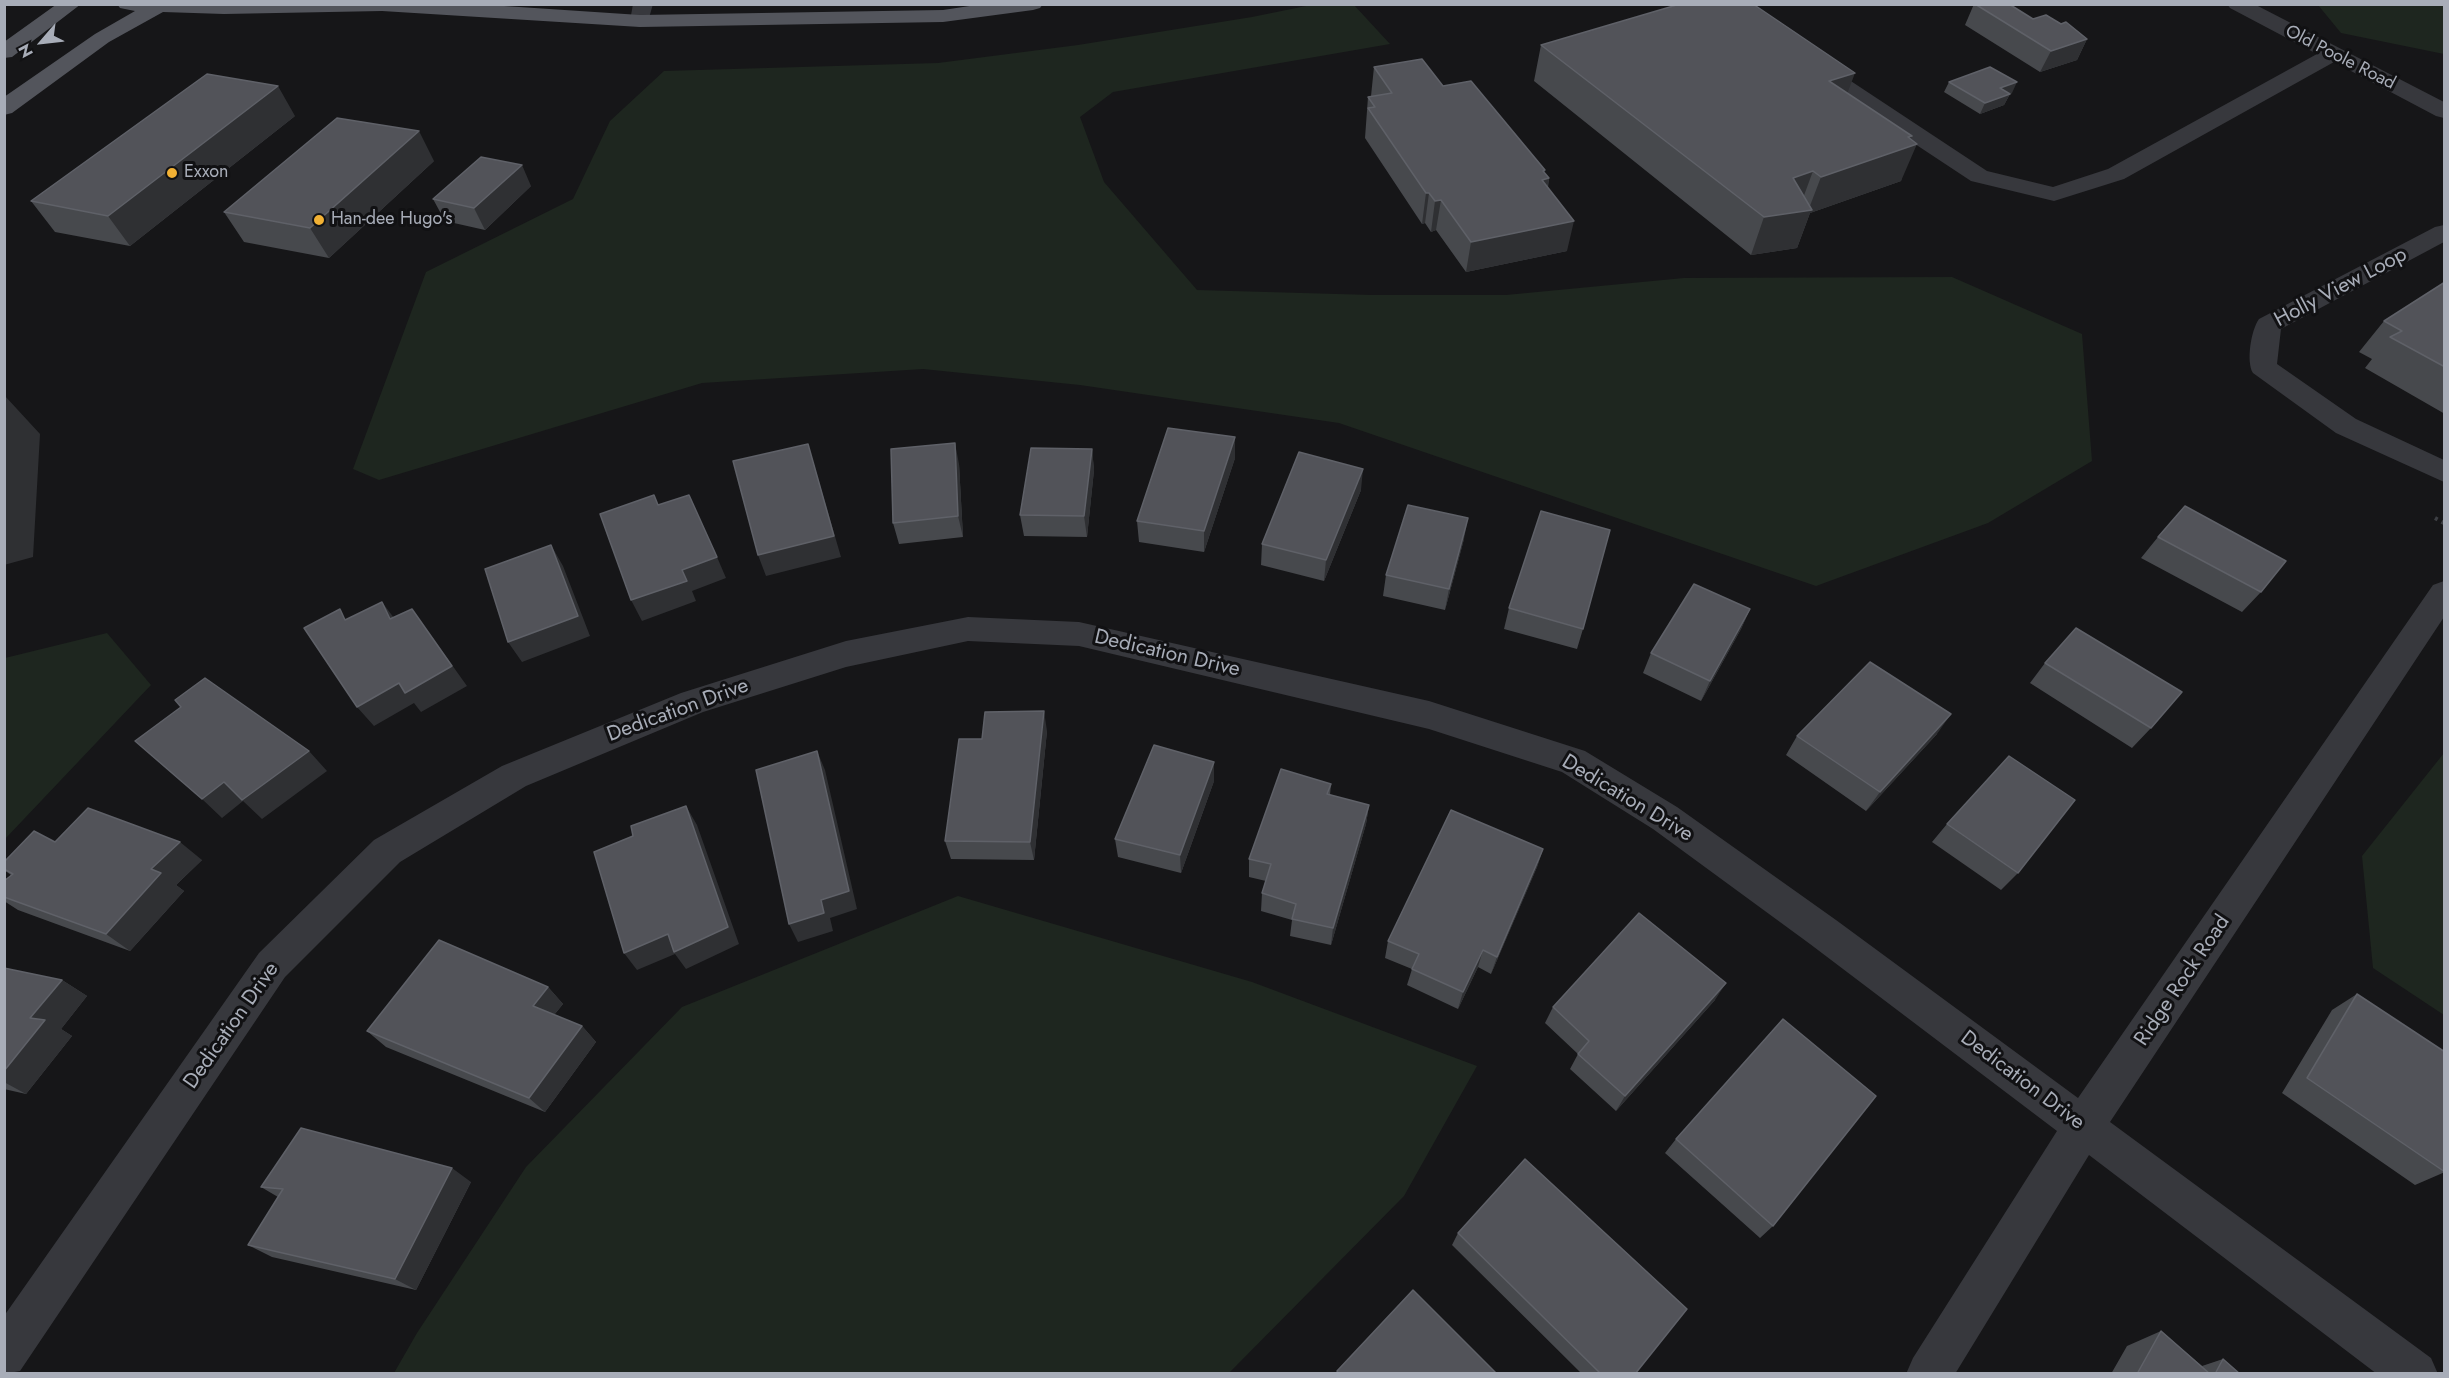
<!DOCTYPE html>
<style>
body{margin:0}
#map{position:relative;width:2449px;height:1378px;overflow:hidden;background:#161618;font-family:Jost,sans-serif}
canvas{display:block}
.frame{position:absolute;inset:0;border:6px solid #a8adb8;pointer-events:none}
.north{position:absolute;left:12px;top:12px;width:60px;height:60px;-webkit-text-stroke:4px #111113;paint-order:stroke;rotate:242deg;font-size:16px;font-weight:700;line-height:24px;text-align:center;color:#a8adb8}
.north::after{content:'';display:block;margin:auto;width:21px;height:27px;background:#a8adb8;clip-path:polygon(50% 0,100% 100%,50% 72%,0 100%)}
</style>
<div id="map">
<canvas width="2449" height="1378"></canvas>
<div class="frame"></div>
<div class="north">N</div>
</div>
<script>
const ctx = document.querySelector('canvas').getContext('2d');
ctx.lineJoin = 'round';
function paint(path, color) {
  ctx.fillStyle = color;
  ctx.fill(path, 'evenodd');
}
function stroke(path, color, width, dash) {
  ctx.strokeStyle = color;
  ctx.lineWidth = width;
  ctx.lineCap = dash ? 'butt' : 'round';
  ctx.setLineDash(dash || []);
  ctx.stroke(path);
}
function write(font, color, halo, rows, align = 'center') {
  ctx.font = font + ' Jost,sans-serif';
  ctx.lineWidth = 6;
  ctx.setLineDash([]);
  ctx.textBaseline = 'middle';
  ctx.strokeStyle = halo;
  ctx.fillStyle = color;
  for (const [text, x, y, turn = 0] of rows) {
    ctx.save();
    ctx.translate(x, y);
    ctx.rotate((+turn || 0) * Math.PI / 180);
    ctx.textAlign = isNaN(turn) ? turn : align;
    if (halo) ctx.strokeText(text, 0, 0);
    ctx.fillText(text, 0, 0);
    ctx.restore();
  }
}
paint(new Path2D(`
 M 1311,5 L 1354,5 L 1390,44 L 1113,92 L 1080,117 L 1104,182 L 1197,290 L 1372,295 L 1506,295 L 1684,278 L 1952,277 L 2082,334 L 2092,461 L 1988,523 L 1816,586 L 1339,423 L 1080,385 L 923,369 L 702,383 L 379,480 L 353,469 L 426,272 L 573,199 L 610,121 L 664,71 L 938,63 L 1078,45 L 1252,17 Z
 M 2318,5 L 2444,5 L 2444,54 L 2341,33 Z
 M 107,633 L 151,685 L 5,839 L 5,658 Z
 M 2444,753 L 2444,1015 L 2373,968 L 2362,856 Z
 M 958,896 L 1252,982 L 1477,1066 L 1404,1196 L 1229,1373 L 394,1373 L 417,1333 L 526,1167 L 682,1007 Z`), '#1e261f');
stroke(new Path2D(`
 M 2435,518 L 2444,523`), '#3d3f44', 4, [3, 4.5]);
paint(new Path2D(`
 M 633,4 L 653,4 L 647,25 L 640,27 L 633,25 L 630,21 Z
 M 2227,4 L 2254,4 L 2444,102 L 2444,118 L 2436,116 L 2334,62 L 2124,179 L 2054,201 L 1971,181 L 1803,70 L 1800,65 L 1803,60 L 1811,58 L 1819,60 L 1987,171 L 2053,187 L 2108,169 L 2317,54 L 2230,8 Z
 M 2444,225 L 2444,242 L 2281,329 L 2277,364 L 2356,419 L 2444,460 L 2444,482 L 2336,433 L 2253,373 C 2246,362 2251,330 2259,319 L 2435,227 Z
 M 2444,581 L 2444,617 L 2110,1122 L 2431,1358 L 2438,1374 L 2377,1374 L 2089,1155 L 1955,1374 L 1906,1374 L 1913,1358 L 2057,1131 L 1810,944 L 1653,829 L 1562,772 L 1429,729 L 1079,646 L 968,641 L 846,667 L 703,712 L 526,786 L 400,862 L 285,977 L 20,1371 L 4,1374 L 4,1316 L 259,953 L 374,840 L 502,766 L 681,693 L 846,641 L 968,617 L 1079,622 L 1429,701 L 1585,751 L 1677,807 L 1836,920 L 2078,1098 L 2433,585 Z`), '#37383d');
paint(new Path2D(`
 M 57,4 L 81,4 L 12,57 L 4,58 L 4,42 Z
 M 117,4 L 474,4 L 640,15 L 943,10 L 983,4 L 1043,4 L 1040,8 L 1033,10 L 943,22 L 640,27 L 382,11 L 224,14 L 163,12 L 109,42 L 12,113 L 4,115 L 4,97 L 95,34 L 135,11 L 120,8 Z`), '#53555c');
paint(new Path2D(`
 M 1974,4 L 2033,19 L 2061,24 L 2087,39 L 2077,60 L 2040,72 L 1965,25 Z
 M 1541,45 L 1848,93 L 1910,139 L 1901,181 L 1810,213 L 1797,248 L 1751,255 L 1534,81 Z
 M 1374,67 L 1443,86 L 1545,170 L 1544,173 L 1549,178 L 1548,187 L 1567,251 L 1466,272 L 1436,230 L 1431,232 L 1425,223 L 1422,224 L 1365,138 L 1368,97 L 1371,96 Z
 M 1949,82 L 2012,93 L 2010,94 L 2004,105 L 1980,114 L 1944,92 Z
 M 295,116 L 130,246 L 55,232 L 31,201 Z
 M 434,161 L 329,258 L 244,242 L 224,212 Z
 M 531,186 L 485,230 L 445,221 L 433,199 Z
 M 2445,282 L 2445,414 L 2365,368 L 2372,359 L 2359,352 L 2384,321 Z
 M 1092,449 L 1094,470 L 1087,537 L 1024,536 L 1020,515 Z
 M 1235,458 L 1204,552 L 1139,542 L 1137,521 Z
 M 959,464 L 963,537 L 899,544 L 893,523 Z
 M 1361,490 L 1324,581 L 1261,565 L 1262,544 Z
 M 2158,537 L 2261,592 L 2242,612 L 2141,558 Z
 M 1464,539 L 1445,610 L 1383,596 L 1386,575 Z
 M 1509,608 L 1583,629 L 1577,649 L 1504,629 Z
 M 1750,609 L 1741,629 L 1701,701 L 1643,673 L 1651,653 Z
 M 2045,663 L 2151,728 L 2132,748 L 2030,683 Z
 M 1047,731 L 1034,860 L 951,859 L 945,841 L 982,739 Z
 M 1937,734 L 1866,811 L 1786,755 L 1797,736 Z
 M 1214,781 L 1181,873 L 1118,857 L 1115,839 Z
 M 1331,784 L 1330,795 L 1369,805 L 1366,824 L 1331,945 L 1290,936 L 1292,920 L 1261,911 L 1262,893 L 1266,881 L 1249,877 L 1249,859 Z
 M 1947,824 L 2018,873 L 2001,890 L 1932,842 Z
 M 55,842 L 202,860 L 176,885 L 184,891 L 130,951 L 18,910 L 4,901 L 4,881 L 11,875 L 4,870 L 4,862 Z
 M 1543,849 L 1537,867 L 1491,974 L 1478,967 L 1458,1009 L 1407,985 L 1412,969 L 1385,958 L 1388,941 Z
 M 4,968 L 62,980 L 87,996 L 61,1029 L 72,1036 L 26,1094 L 4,1089 Z
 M 548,987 L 563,1004 L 554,1015 L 582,1026 L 596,1042 L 545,1112 L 386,1047 L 367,1031 Z
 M 2357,994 L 2445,1172 L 2415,1185 L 2282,1093 L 2332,1010 Z
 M 1715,1000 L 1616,1111 L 1570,1069 L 1578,1054 L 1545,1023 L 1553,1007 Z
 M 1676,1139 L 1773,1226 L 1760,1238 L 1665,1153 Z
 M 471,1182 L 416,1290 L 272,1257 L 248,1245 L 278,1197 L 261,1187 Z
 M 1458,1233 L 1635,1374 L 1582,1374 L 1452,1245 Z
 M 2161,1331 L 2202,1366 L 2223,1359 L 2240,1374 L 2111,1374 L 2127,1346 Z`), '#47494d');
paint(new Path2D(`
 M 2087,39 L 2077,60 L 2040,72 L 2051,51 Z
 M 1855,73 L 1841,110 L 1829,81 Z
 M 2017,82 L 2012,93 L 1995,99 L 2000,88 Z
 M 278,86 L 295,116 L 130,246 L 108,216 Z
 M 2010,94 L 2004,105 L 1980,114 L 1985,103 Z
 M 419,131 L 434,161 L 329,258 L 310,228 Z
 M 1912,136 L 1907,147 L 1917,144 L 1901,181 L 1810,213 L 1797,248 L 1751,255 L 1764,217 L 1793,178 L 1813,171 L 1799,209 L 1808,211 L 1821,177 Z
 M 522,165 L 531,186 L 485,230 L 474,208 Z
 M 1545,170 L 1543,179 L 1549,178 L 1543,209 L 1535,210 L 1543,171 Z
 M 1426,193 L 1429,193 L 1425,223 L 1422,224 Z
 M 1441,200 L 1436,230 L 1431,232 L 1435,201 Z
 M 1574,221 L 1567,251 L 1466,272 L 1471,242 Z
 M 5,396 L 40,434 L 33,557 L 4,565 Z
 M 1235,437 L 1235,458 L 1204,552 L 1204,531 Z
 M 955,443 L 959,464 L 963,537 L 958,516 Z
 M 808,444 L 841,557 L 766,576 L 758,555 Z
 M 1092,449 L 1094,470 L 1087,537 L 1084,516 Z
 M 1363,469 L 1361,490 L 1324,581 L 1326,560 Z
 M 1468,518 L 1464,539 L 1445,610 L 1449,589 Z
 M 551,545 L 563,566 L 590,636 L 522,662 L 508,642 Z
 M 717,557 L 726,578 L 692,591 L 696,601 L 642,621 L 631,600 L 682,570 Z
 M 382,602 L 397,622 L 390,619 Z
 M 412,609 L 467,686 L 421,712 L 414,703 L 374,726 L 357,707 Z
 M 1750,609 L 1741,629 L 1701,701 L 1710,681 Z
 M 1044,711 L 1047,731 L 1034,860 L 1030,842 Z
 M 1951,714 L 1937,734 L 1866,811 L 1880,792 Z
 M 309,751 L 327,771 L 262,819 L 243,801 L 222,818 L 202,799 L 224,782 Z
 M 817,751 L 825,770 L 857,909 L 830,918 L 833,931 L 798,942 L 789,924 L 821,900 Z
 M 1214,762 L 1214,781 L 1181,873 L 1180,855 Z
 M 1369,805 L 1366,824 L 1331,945 L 1333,928 Z
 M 686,806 L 697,825 L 739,944 L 686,969 L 675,954 L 637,970 L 624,953 Z
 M 180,842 L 202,860 L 176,885 L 184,891 L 130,951 L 106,934 L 151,869 Z
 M 1543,849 L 1537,867 L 1491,974 L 1497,957 Z
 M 1483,950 L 1478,967 L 1458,1009 L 1463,992 Z
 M 62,980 L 87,996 L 61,1029 L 72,1036 L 26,1094 L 4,1082 L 4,1071 L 30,1018 Z
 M 1726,983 L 1715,1000 L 1616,1111 L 1625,1096 Z
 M 548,987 L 563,1004 L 548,1022 L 533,1006 Z
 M 582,1026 L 596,1042 L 545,1112 L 529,1098 Z
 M 452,1168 L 471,1182 L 416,1290 L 395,1279 Z`), '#2f3033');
const building = new Path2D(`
 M 1680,4 L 1753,4 L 1855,73 L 1829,81 L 1912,136 L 1908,137 L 1917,144 L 1821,177 L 1813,171 L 1793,178 L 1812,210 L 1764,217 L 1541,45 Z
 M 1975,4 L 2009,4 L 2033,19 L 2046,15 L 2061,24 L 2066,22 L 2087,39 L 2051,51 Z
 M 1422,59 L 1443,86 L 1471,81 L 1545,170 L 1543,171 L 1549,178 L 1542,180 L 1574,221 L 1471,242 L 1441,200 L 1435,201 L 1429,193 L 1426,193 L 1368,108 L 1375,107 L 1368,97 L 1392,93 L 1374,67 Z
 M 1990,67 L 2017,82 L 2000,88 L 2010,94 L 1985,103 L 1949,82 Z
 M 207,74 L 278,86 L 108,216 L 31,201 Z
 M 337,118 L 419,131 L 310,228 L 224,212 Z
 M 481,157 L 522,165 L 474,208 L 433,199 Z
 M 2445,282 L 2445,367 L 2390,337 L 2402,331 L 2384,321 Z
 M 1168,428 L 1235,437 L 1204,531 L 1137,521 Z
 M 955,443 L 958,516 L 893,523 L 891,449 Z
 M 808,444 L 834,536 L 758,555 L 733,461 Z
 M 1031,448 L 1092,449 L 1084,516 L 1020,515 Z
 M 1299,452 L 1363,469 L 1326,560 L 1262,544 Z
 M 654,495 L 658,505 L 689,495 L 717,557 L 682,570 L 687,581 L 631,600 L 600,514 Z
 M 1408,505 L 1468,518 L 1449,589 L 1386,575 Z
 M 2185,506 L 2286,561 L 2261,592 L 2158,537 Z
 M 1541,511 L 1610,530 L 1583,629 L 1509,608 Z
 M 551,545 L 578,616 L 508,642 L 485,569 Z
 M 1694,584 L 1750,609 L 1710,681 L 1651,653 Z
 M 382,602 L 390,619 L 412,609 L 452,666 L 405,693 L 399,683 L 357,707 L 304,628 L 340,609 L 345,620 Z
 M 2076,628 L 2182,692 L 2151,728 L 2045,663 Z
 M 1870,662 L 1951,714 L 1880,792 L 1797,736 Z
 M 205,678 L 309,751 L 242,800 L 224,782 L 202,799 L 135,741 L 181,707 L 175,700 Z
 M 1044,711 L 1030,842 L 945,841 L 959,739 L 982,739 L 985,712 Z
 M 1154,745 L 1214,762 L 1180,855 L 1115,839 Z
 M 817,751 L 849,891 L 821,900 L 824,913 L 789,924 L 756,770 Z
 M 2009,756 L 2075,800 L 2018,873 L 1947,824 Z
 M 1281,769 L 1331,784 L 1327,794 L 1369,805 L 1333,928 L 1292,919 L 1296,904 L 1262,893 L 1271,864 L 1249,859 Z
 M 686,806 L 728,927 L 674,952 L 668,934 L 624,953 L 594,852 L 633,836 L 631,826 Z
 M 88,808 L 180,842 L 151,869 L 161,873 L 106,934 L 4,897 L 4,881 L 13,874 L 4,869 L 4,862 L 34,831 L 55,842 Z
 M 1451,810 L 1543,849 L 1497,957 L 1483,950 L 1463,992 L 1412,969 L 1419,954 L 1388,941 Z
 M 1639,913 L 1726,983 L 1625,1096 L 1578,1054 L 1589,1041 L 1553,1007 Z
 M 439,940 L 548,987 L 533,1006 L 582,1026 L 529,1098 L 367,1031 Z
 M 4,968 L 62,980 L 30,1018 L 45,1020 L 4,1071 Z
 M 2357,994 L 2445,1052 L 2445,1172 L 2307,1078 Z
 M 1783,1019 L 1876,1096 L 1773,1226 L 1676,1139 Z
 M 301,1128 L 452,1168 L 395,1279 L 248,1245 L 283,1189 L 261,1187 Z
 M 1525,1159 L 1687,1309 L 1635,1374 L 1601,1374 L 1458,1233 Z
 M 1413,1290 L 1497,1374 L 1339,1374 L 1337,1371 Z
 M 2161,1331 L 2210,1374 L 2137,1374 Z
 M 2223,1359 L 2240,1374 L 2215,1374 Z`);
paint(building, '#525359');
stroke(building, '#5f6168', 1.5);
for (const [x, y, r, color] of [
 [172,173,6,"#f2b134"],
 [319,220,6,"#f2b134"]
]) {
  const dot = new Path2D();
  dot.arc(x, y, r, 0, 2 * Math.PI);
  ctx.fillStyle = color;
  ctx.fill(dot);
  stroke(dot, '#111113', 2);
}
write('18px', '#a8adb8', '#111113', [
 ["Old Poole Road",2340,58,27]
]);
write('18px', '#a8adb8', '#111113', [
 ["Exxon",184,173],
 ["Han-dee Hugo's",331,220]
], 'left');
write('21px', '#a8adb8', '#111113', [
 ["Holly View Loop",2341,288,-28],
 ["Dedication Drive",1167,654,13],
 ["Dedication Drive",678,711,-20],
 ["Dedication Drive",1627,799,31],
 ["Ridge Rock Road",2183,981,-56],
 ["Dedication Drive",232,1026,-55],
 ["Dedication Drive",2022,1081,37]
]);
</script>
